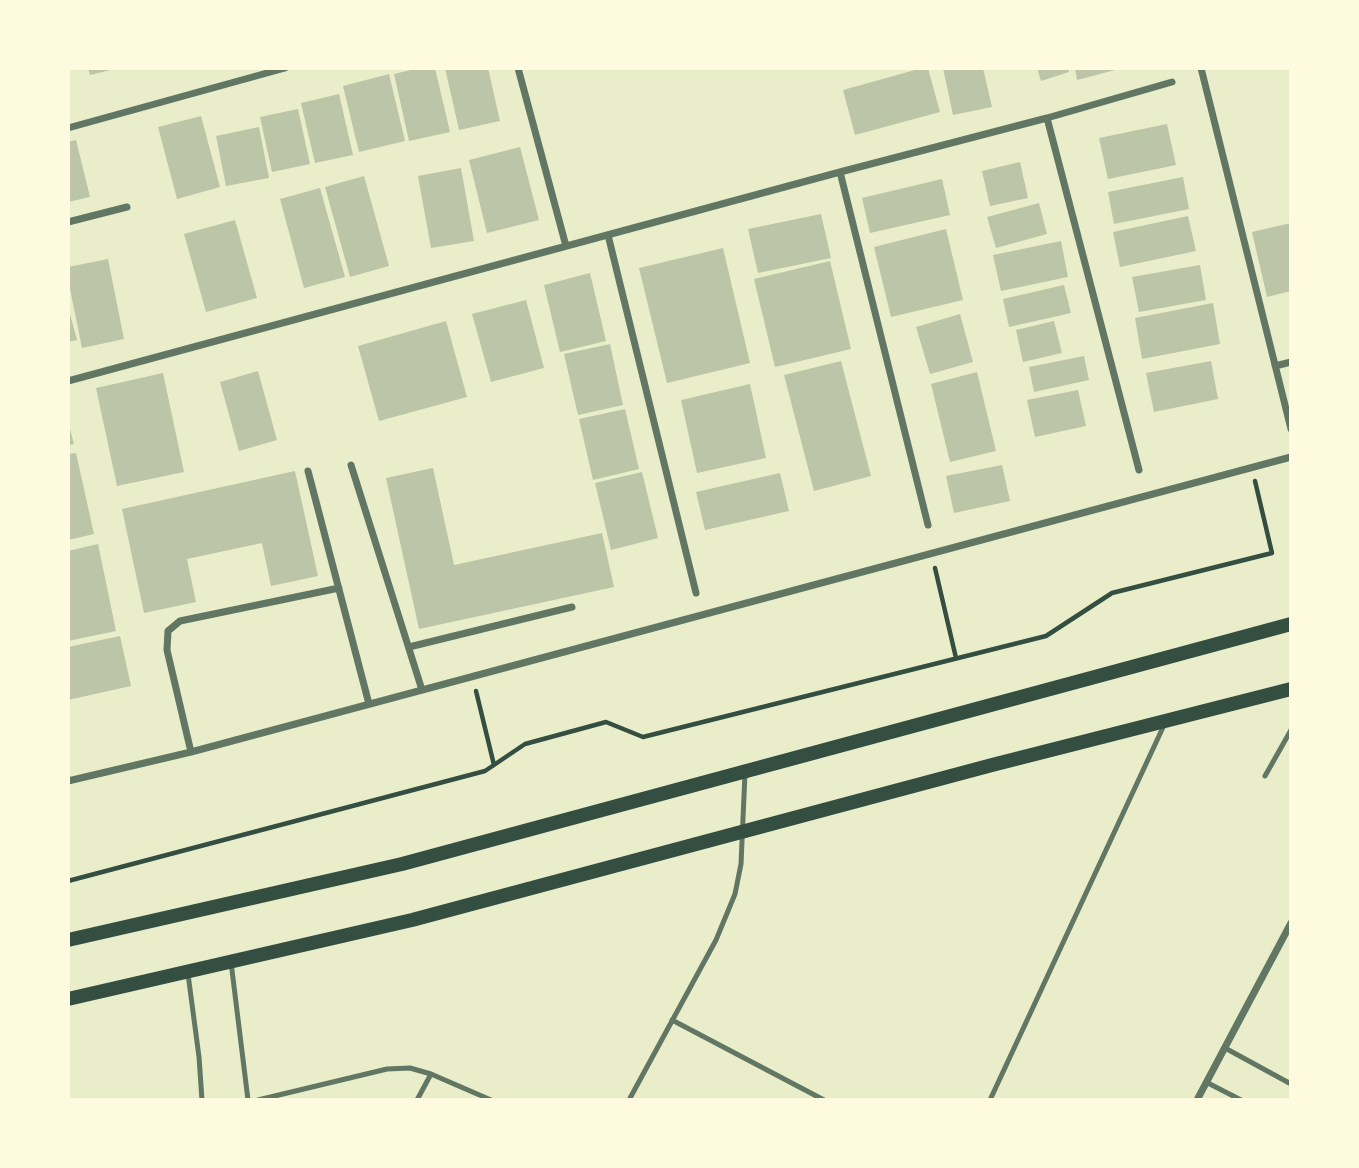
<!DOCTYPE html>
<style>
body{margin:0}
#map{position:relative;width:1359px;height:1168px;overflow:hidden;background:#e9edc9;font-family:"Alegreya Sans",sans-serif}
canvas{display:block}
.frame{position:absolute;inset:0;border:70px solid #fefae0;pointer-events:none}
</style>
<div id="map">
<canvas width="1359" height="1168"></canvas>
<div class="frame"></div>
</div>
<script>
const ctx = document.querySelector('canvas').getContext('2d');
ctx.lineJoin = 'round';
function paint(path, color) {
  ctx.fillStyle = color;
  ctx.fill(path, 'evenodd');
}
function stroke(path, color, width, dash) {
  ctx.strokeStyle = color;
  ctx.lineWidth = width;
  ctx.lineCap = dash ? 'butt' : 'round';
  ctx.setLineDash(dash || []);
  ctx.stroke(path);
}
paint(new Path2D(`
 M 88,68 L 115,68 L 115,69 L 90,75 Z
 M 419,68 L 435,68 L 450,132 L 409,141 L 394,74 Z
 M 445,68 L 488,68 L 500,121 L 459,130 Z
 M 922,68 L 928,68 L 940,112 L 855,135 L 843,90 Z
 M 943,68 L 983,68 L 992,107 L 953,115 Z
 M 1037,68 L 1068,68 L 1069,72 L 1041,81 Z
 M 1075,68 L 1119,68 L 1119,69 L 1077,80 Z
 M 389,74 L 405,141 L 359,152 L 343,86 Z
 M 339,94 L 353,155 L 315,163 L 301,103 Z
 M 298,109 L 310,164 L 272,172 L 260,117 Z
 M 201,116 L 220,187 L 177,199 L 158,127 Z
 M 1167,124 L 1176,165 L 1108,179 L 1099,138 Z
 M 259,127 L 269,178 L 226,186 L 216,136 Z
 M 76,140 L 90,197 L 68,202 L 68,142 Z
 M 520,147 L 539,220 L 487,233 L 469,160 Z
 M 1020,162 L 1028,198 L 990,206 L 982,171 Z
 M 461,168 L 474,241 L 431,248 L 418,176 Z
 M 364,176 L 389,266 L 350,277 L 325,187 Z
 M 1183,177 L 1189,209 L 1114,224 L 1108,192 Z
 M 942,179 L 950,215 L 870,233 L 862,198 Z
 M 320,188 L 345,277 L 304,288 L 280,199 Z
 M 1039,203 L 1047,234 L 996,248 L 987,217 Z
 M 821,214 L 831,258 L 758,273 L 748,229 Z
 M 1188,216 L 1196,251 L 1120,267 L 1113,232 Z
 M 235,220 L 257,298 L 206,312 L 184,234 Z
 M 1291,223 L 1291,291 L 1267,297 L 1252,232 Z
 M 946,229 L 963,300 L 891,317 L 874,247 Z
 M 1061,241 L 1068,277 L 1001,291 L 993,255 Z
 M 723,248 L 750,363 L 667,383 L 639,268 Z
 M 108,259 L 124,339 L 82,348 L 68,279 L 68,267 Z
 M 830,261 L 851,349 L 775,367 L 754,279 Z
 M 1200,265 L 1206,300 L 1139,312 L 1132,277 Z
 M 590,273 L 606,341 L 560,352 L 544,285 Z
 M 1064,285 L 1071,313 L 1009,327 L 1003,299 Z
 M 526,300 L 544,368 L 491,382 L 472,314 Z
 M 1213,303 L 1220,344 L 1142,359 L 1135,318 Z
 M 68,307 L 77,340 L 68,342 Z
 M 960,314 L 973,362 L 930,374 L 916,327 Z
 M 446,321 L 467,397 L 379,421 L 358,346 Z
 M 1054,321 L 1062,353 L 1023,362 L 1016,330 Z
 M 610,344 L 623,405 L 578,415 L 564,354 Z
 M 1084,356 L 1089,380 L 1034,392 L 1029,367 Z
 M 841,361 L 871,476 L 814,491 L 784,375 Z
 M 1211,361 L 1218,399 L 1154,412 L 1146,373 Z
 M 258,371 L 277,440 L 239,451 L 220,382 Z
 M 977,372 L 996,451 L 950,462 L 931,384 Z
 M 163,373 L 184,472 L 117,486 L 96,388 Z
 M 750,384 L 766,458 L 697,473 L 681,400 Z
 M 1078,390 L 1086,426 L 1035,437 L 1027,400 Z
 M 625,409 L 639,469 L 593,480 L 579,419 Z
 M 68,422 L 74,444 L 68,445 Z
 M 76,453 L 94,534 L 68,540 L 68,454 Z
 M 1002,465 L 1010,501 L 954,513 L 946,476 Z
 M 433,468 L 454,565 L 602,533 L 614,587 L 419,629 L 386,478 Z
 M 295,471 L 318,576 L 271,586 L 262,543 L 187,559 L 196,602 L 144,613 L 122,509 Z
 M 642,472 L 658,538 L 611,550 L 595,483 Z
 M 780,473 L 789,511 L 705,530 L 696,492 Z
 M 98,544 L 116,631 L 68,641 L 68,551 Z
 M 120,636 L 131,686 L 68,700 L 68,647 Z`), '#bcc5a7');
stroke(new Path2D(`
 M 935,568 L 956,658
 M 476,691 L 494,765
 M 68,881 L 485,771 L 525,744 L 606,722 L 643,737 L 1046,636 L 1112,593 L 1272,553 L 1255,481`), '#344e41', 4.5);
stroke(new Path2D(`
 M 1265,776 L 1291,730
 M 231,962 L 248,1100
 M 188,974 L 199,1057 L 202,1100
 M 672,1020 L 824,1100
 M 1225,1048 L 1291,1084
 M 1206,1082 L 1241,1100
 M 258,1100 L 387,1069 L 410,1068 L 431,1074 L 491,1100
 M 417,1100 L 431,1074
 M 629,1100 L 716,940 L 735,894 L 741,864 L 745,773
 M 990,1100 L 1165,723`), '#617663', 5);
stroke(new Path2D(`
 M 518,68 L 566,246
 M 1201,68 L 1291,429
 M 1047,118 L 1139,470
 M 68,128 L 285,68
 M 840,172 L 928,525
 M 68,222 L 127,207
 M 608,235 L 696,593
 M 1275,366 L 1291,362
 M 68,381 L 840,172 L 1047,118 L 1172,82
 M 351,465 L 422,690
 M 308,471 L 369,704
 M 409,647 L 572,607
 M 191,752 L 167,650 L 168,631 L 180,621 L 339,588
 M 68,781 L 191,752 L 1291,457
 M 1197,1100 L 1291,923`), '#617663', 7);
stroke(new Path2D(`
 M 68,940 L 402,864 L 1291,624
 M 68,999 L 412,920 L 992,765 L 1291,689`), '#344e41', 14);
</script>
